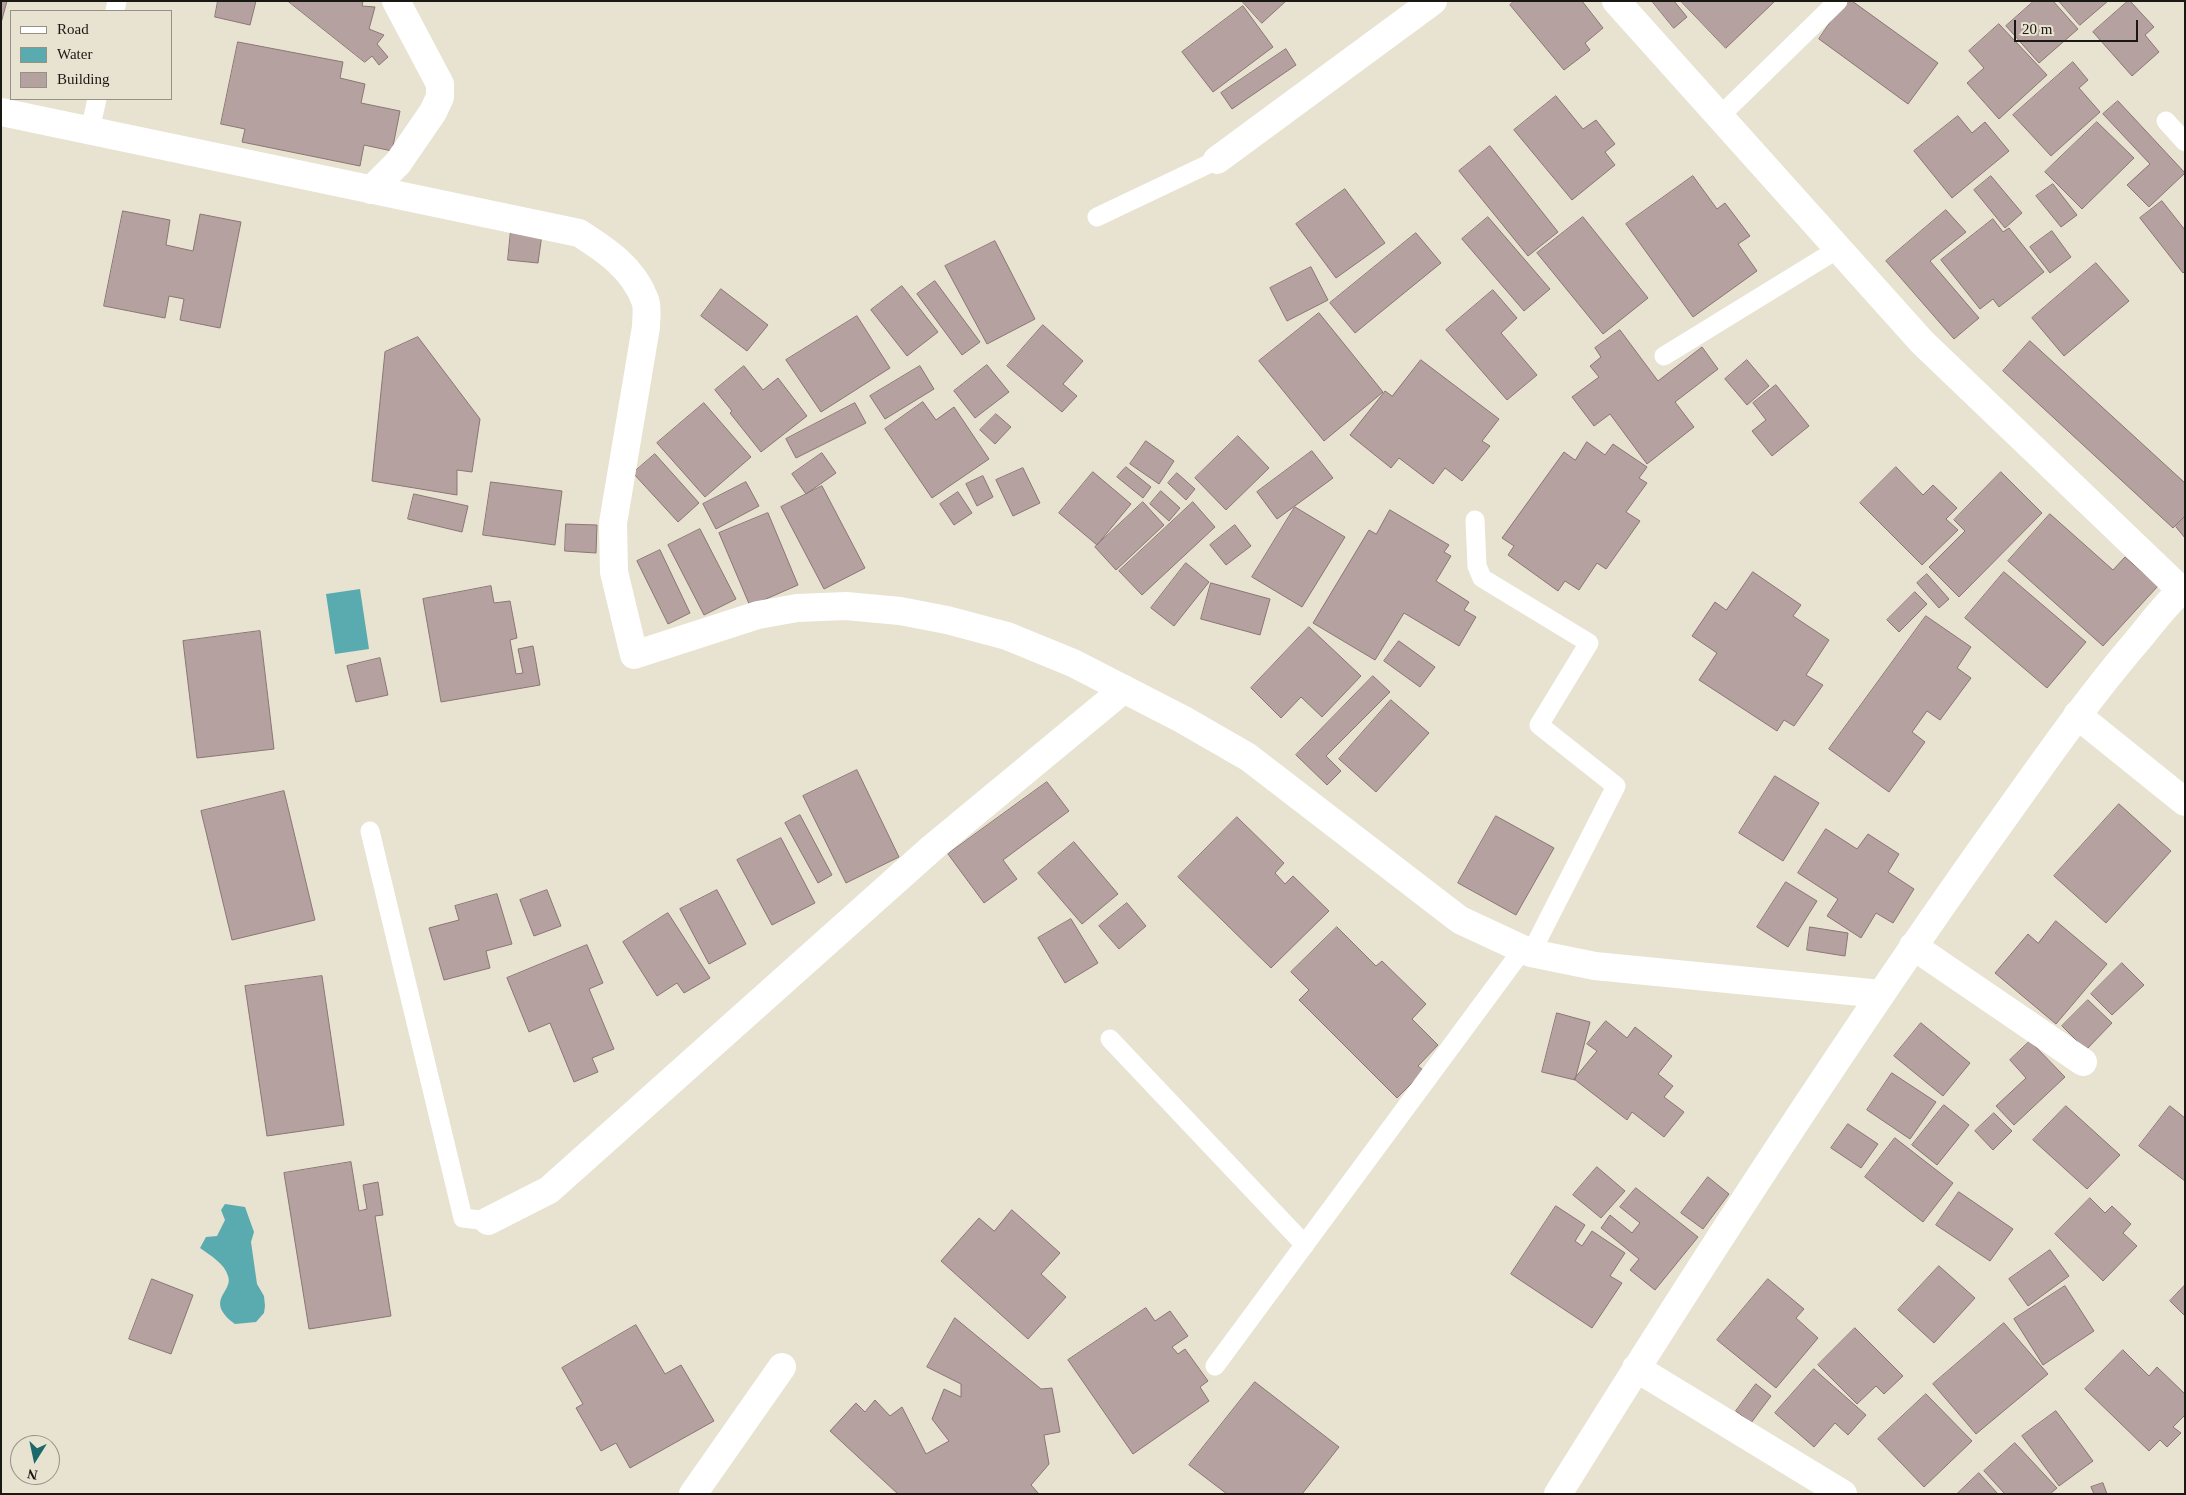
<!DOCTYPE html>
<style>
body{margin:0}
#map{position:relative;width:2186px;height:1495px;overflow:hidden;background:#e8e2d0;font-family:"Times New Roman",serif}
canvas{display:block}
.frame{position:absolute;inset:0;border:2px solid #1a1812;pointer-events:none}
.legend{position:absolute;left:10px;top:10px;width:162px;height:90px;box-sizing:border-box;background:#e8e2d0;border:1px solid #969184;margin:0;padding:6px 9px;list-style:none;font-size:15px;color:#1a1812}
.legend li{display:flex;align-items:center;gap:10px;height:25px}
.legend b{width:25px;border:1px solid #969184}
.north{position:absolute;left:10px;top:1435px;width:50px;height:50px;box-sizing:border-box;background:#e8e2d0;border:1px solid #969184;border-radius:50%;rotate:190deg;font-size:14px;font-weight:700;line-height:20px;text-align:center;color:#1a1812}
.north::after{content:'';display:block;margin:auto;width:18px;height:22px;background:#1c696a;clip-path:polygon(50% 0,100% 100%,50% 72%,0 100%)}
.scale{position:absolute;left:2014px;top:20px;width:124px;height:22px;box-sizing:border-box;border:2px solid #1a1812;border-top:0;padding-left:6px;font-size:15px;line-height:18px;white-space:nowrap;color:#1a1812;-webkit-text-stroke:4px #e8e2d0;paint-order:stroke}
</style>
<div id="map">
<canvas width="2186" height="1495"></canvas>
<div class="frame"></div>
<ul class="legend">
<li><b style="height:6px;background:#fff"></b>Road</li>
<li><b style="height:14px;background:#59abaf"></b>Water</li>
<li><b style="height:14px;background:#b5a19f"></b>Building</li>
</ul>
<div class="north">N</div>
<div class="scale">20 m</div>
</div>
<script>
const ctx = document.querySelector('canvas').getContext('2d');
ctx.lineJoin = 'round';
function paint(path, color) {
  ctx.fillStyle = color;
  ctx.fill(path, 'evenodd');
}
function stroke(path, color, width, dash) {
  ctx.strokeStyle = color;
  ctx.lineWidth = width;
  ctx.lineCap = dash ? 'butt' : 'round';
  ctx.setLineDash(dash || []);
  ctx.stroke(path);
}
paint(new Path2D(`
 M 360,589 L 369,649 L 335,654 L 326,594 Z
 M 225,1204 L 245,1207 L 254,1232 L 251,1242 L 257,1284 L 264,1296 L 265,1306 L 264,1313 L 256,1322 L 235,1324 C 203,1300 234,1292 228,1276 C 225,1264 210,1255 200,1248 L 206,1237 L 217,1236 L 225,1220 L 221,1210 Z`), '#59abaf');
const building = new Path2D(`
 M 1,1 L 7,1 L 1,23 Z
 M 218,1 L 256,1 L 250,25 L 215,17 Z
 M 288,1 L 363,1 L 362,6 L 375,7 L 369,29 L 384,35 L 377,44 L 388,57 L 379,65 L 372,56 L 365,62 Z
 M 1242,1 L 1286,1 L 1262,23 Z
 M 1514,1 L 1582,1 L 1603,28 L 1585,43 L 1590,50 L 1564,70 L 1510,5 Z
 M 1652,1 L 1674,1 L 1687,17 L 1674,28 Z
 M 1681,1 L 1775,1 L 1726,48 Z
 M 1845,1 L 1852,1 L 1938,63 L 1908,104 L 1819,39 Z
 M 2034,1 L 2053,1 L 2078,29 L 2039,63 L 2006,26 Z
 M 2059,1 L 2108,1 L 2080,25 Z
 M 2128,1 L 2130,1 L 2154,27 L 2145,35 L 2159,52 L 2132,76 L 2093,32 Z
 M 1243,6 L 1273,47 L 1213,92 L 1182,52 Z
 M 1999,24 L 2047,75 L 1999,119 L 1967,83 L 1984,68 L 1969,51 Z
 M 238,42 L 343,62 L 340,78 L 365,84 L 361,103 L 400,111 L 392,151 L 364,145 L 360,166 L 242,142 L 245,129 L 221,124 Z
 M 1286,49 L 1296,65 L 1232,109 L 1221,93 Z
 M 2073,62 L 2088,80 L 2079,88 L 2100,112 L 2051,156 L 2013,115 Z
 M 1556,96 L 1583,129 L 1596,120 L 1615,144 L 1605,152 L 1615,165 L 1572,200 L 1514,130 Z
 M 2118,101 L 2185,173 L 2149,207 L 2127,185 L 2150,164 L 2103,114 Z
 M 1958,116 L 1972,133 L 1985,122 L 2009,151 L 1952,198 L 1914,151 Z
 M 2097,122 L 2134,158 L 2082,209 L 2045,172 Z
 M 1490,146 L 1558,232 L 1528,256 L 1459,171 Z
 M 1693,176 L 1717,209 L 1725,203 L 1750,236 L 1738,244 L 1757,271 L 1693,317 L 1626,224 Z
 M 1991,176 L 2022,213 L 2005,228 L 1974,190 Z
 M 2053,184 L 2077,215 L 2061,227 L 2036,196 Z
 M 1345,189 L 1385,243 L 1336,278 L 1296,224 Z
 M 2162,201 L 2185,230 L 2185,271 L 2183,273 L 2140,218 Z
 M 1946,210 L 1966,232 L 1930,261 L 1979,318 L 1954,339 L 1886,261 Z
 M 123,211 L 170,220 L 166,245 L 193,251 L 200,214 L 241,222 L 220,328 L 180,320 L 184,299 L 169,296 L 165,318 L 104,306 Z
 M 1488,217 L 1550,289 L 1524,311 L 1462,239 Z
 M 1583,217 L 1648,298 L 1603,334 L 1537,253 Z
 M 1993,219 L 2003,232 L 2009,228 L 2044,272 L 1999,307 L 1993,299 L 1980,309 L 1941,260 Z
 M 511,230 L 542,234 L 538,263 L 508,260 Z
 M 2052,231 L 2071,257 L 2050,273 L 2030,247 Z
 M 1416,233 L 1441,263 L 1355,333 L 1330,303 Z
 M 995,241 L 1035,319 L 987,344 L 945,266 Z
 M 2096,263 L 2129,301 L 2064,356 L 2032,318 Z
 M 1311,267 L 1328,300 L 1287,321 L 1270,288 Z
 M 935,281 L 980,342 L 962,355 L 917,294 Z
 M 902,286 L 938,332 L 907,356 L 871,310 Z
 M 721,289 L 768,325 L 747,351 L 701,316 Z
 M 1493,290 L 1517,318 L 1501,333 L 1537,375 L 1507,400 L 1446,330 Z
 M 1319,313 L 1383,392 L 1324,441 L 1259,361 Z
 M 857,316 L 890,368 L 821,412 L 786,360 Z
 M 1043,325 L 1083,361 L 1063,384 L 1077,396 L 1062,412 L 1007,366 Z
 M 1620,330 L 1658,381 L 1702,347 L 1718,369 L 1675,402 L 1694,427 L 1647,464 L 1610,414 L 1594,426 L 1572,397 L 1599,377 L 1590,366 L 1601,357 L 1595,348 Z
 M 418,337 L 480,419 L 472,472 L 457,470 L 457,495 L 372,481 L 385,352 Z
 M 2030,341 L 2185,483 L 2185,516 L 2173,528 L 2003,371 Z
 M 1421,360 L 1499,419 L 1482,441 L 1490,446 L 1462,481 L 1445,468 L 1433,484 L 1399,458 L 1391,468 L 1350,435 L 1385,391 L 1392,396 Z
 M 1747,360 L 1769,386 L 1747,405 L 1725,379 Z
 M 987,365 L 1009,392 L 975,418 L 954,391 Z
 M 744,366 L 763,390 L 778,378 L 807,416 L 761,452 L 730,413 L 732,411 L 715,390 Z
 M 920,366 L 934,389 L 885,419 L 870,396 Z
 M 1776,385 L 1809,426 L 1772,456 L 1752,431 L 1766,420 L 1753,403 Z
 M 923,402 L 936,420 L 954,407 L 989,459 L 932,498 L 885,429 Z
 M 704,403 L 751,457 L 705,497 L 657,443 Z
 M 855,403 L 866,423 L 796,458 L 786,439 Z
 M 996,414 L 1011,427 L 995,444 L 980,430 Z
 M 1238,436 L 1269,468 L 1226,510 L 1195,478 Z
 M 1146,441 L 1174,461 L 1159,484 L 1130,464 Z
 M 1587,442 L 1605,455 L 1613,444 L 1647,467 L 1639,478 L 1647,483 L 1626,512 L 1640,521 L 1606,569 L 1597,563 L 1579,590 L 1565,581 L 1558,591 L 1508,555 L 1514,546 L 1502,538 L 1564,452 L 1575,460 Z
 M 1312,451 L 1333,478 L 1277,519 L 1257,492 Z
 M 822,453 L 836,473 L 806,494 L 792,474 Z
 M 655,454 L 699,503 L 678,522 L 633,473 Z
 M 1126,467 L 1151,487 L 1143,498 L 1117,477 Z
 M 1896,467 L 1923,495 L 1933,485 L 1957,508 L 1946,519 L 1958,530 L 1922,565 L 1860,503 Z
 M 1023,468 L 1040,503 L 1013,516 L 996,480 Z
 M 1093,472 L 1131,504 L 1097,545 L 1059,513 Z
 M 2001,472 L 2042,513 L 1959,597 L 1929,567 L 1965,531 L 1954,520 Z
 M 1177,473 L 1195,489 L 1186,500 L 1168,483 Z
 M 983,476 L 993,497 L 977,506 L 966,484 Z
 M 491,482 L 562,491 L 555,545 L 483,535 Z
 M 746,482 L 759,506 L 716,529 L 703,504 Z
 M 822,486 L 865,568 L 824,589 L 781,507 Z
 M 1161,491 L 1180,508 L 1169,521 L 1150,504 Z
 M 958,492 L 972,513 L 954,525 L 940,504 Z
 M 414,494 L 468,506 L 462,532 L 408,519 Z
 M 1143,502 L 1164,525 L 1116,570 L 1095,547 Z
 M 1193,502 L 1215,527 L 1142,595 L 1119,571 Z
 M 1295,507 L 1345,537 L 1302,607 L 1252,577 Z
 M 1390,510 L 1449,545 L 1444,552 L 1451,556 L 1436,581 L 1469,602 L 1464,610 L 1476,617 L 1459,646 L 1404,613 L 1375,660 L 1313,623 L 1369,530 L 1376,534 Z
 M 768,513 L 798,585 L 750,606 L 719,533 Z
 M 2050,514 L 2113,570 L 2125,557 L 2158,586 L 2103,646 L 2008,561 Z
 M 2185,518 L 2185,538 L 2176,527 Z
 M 566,524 L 597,525 L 596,553 L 565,551 Z
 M 1235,525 L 1251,546 L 1226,565 L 1210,545 Z
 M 700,529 L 736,599 L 704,615 L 668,545 Z
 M 660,550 L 690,613 L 668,624 L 637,561 Z
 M 1186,563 L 1209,582 L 1174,626 L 1151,608 Z
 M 1753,572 L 1801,605 L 1793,616 L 1829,640 L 1806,675 L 1823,685 L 1794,726 L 1784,720 L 1777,731 L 1699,680 L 1717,653 L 1692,636 L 1715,602 L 1726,610 Z
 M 2004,572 L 2086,642 L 2047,688 L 1965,618 Z
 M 1927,574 L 1949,599 L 1939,608 L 1917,583 Z
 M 1211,583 L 1270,599 L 1260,635 L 1201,619 Z
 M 491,586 L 494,603 L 510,601 L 517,638 L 510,640 L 516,674 L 523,673 L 518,649 L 533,646 L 540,685 L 441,702 L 423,599 Z
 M 1915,592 L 1927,604 L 1899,632 L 1887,620 Z
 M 1926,616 L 1971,647 L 1957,668 L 1971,678 L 1940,720 L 1927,711 L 1912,732 L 1925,742 L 1889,792 L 1829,749 Z
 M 1309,627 L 1361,676 L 1322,717 L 1301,697 L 1281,718 L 1251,688 Z
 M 260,631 L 274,749 L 197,758 L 183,641 Z
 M 1399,641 L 1435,667 L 1420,687 L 1384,661 Z
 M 380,658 L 388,695 L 356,702 L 347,666 Z
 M 1373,676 L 1390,692 L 1326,756 L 1341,771 L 1327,785 L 1296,755 Z
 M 1391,700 L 1429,733 L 1376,792 L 1339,759 Z
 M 857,770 L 899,857 L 846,883 L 803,796 Z
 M 1775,776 L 1819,803 L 1783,861 L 1739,833 Z
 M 1047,782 L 1069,811 L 1003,860 L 1017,879 L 984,903 L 948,854 Z
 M 284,791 L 315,920 L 232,940 L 201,811 Z
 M 2119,804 L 2171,851 L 2106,923 L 2054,876 Z
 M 800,815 L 832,875 L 818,883 L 785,823 Z
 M 1496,816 L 1554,848 L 1516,915 L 1458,883 Z
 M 1237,817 L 1284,863 L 1275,873 L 1285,884 L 1293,876 L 1329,911 L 1271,968 L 1178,877 Z
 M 1826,829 L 1857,849 L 1868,834 L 1899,854 L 1888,872 L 1914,889 L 1893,923 L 1876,913 L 1861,938 L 1827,916 L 1838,899 L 1798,873 Z
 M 781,838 L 815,903 L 772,925 L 737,860 Z
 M 1074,842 L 1118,894 L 1082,924 L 1038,873 Z
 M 1786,882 L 1817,901 L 1788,947 L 1757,927 Z
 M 547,890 L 561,926 L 534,936 L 520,900 Z
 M 717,890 L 746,944 L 709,964 L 680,909 Z
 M 497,894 L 512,944 L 486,951 L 490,968 L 444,980 L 429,928 L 459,920 L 455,906 Z
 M 1127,903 L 1146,926 L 1119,949 L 1099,926 Z
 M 668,913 L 710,978 L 684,993 L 677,983 L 657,996 L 623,942 Z
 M 1071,919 L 1098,963 L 1065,983 L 1038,938 Z
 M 2056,921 L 2107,964 L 2056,1024 L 1995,973 L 2028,934 L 2038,943 Z
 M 1337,927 L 1376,966 L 1382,961 L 1426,1004 L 1412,1019 L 1438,1045 L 1418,1066 L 1424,1071 L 1397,1098 L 1299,1000 L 1309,990 L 1291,972 Z
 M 1810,927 L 1848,933 L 1845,956 L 1807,950 Z
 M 587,945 L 603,983 L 589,989 L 614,1049 L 592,1058 L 598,1072 L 574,1082 L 550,1023 L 529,1032 L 507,978 Z
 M 2122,963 L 2144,985 L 2112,1015 L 2091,994 Z
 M 322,976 L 344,1125 L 267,1136 L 245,986 Z
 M 2088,1000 L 2112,1023 L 2086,1050 L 2062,1026 Z
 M 1557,1013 L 1590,1022 L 1575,1080 L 1542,1072 Z
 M 1606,1021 L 1627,1038 L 1635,1027 L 1672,1056 L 1658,1074 L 1673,1086 L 1664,1097 L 1684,1112 L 1664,1137 L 1632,1112 L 1627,1120 L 1574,1079 L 1597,1051 L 1587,1044 Z
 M 1921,1023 L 1970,1063 L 1943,1096 L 1894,1056 Z
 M 2030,1041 L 2065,1077 L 2014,1125 L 1996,1106 L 2026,1078 L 2010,1060 Z
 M 1892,1073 L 1936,1102 L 1910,1139 L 1867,1110 Z
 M 1944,1105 L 1969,1125 L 1937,1165 L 1912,1145 Z
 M 2066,1106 L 2120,1155 L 2087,1189 L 2033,1140 Z
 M 2170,1106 L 2185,1118 L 2185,1181 L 2139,1146 Z
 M 1994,1113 L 2012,1131 L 1993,1150 L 1975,1131 Z
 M 1848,1124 L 1878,1144 L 1861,1168 L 1831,1148 Z
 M 1895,1138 L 1953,1183 L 1923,1222 L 1865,1177 Z
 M 351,1162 L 359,1211 L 367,1209 L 363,1185 L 378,1182 L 383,1215 L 375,1216 L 391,1316 L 309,1329 L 284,1173 Z
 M 1597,1167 L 1625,1191 L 1601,1218 L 1573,1195 Z
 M 1708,1177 L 1729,1194 L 1703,1229 L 1681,1213 Z
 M 1636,1188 L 1698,1237 L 1655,1290 L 1630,1270 L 1639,1259 L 1601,1228 L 1610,1215 L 1632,1233 L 1640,1223 L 1620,1207 Z
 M 1959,1192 L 2013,1229 L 1990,1261 L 1936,1225 Z
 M 2090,1198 L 2105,1213 L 2112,1206 L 2131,1224 L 2123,1233 L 2137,1246 L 2103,1281 L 2055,1234 Z
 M 1556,1206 L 1585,1225 L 1575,1241 L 1582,1246 L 1592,1231 L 1625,1253 L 1610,1276 L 1622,1283 L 1592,1328 L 1511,1274 Z
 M 1012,1210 L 1060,1253 L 1041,1274 L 1066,1297 L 1028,1339 L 941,1261 L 979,1218 L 994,1231 Z
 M 2050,1250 L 2069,1276 L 2028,1306 L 2009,1279 Z
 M 1939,1266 L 1975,1298 L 1934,1343 L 1898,1310 Z
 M 152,1279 L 193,1295 L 171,1354 L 129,1339 Z
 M 1768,1279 L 1804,1309 L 1796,1318 L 1818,1338 L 1776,1388 L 1717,1340 Z
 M 2185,1285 L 2185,1316 L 2170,1301 Z
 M 2065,1286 L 2094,1331 L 2043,1365 L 2014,1319 Z
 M 1146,1308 L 1155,1321 L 1170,1311 L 1188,1336 L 1172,1347 L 1178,1354 L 1185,1349 L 1208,1381 L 1200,1387 L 1209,1401 L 1133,1454 L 1068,1360 Z
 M 955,1318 L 1041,1389 L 1052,1388 L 1060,1432 L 1044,1435 L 1049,1464 L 1031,1485 L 1039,1494 L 898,1494 L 830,1431 L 856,1403 L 865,1412 L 875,1400 L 890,1416 L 902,1407 L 926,1454 L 949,1441 L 932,1419 L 944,1389 L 961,1397 L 961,1384 L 927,1367 Z
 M 2004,1323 L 2048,1374 L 1976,1434 L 1933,1384 Z
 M 636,1325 L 665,1374 L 681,1365 L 714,1421 L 630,1468 L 616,1443 L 601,1451 L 576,1408 L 583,1404 L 562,1368 Z
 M 1855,1328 L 1903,1376 L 1884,1394 L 1876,1386 L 1857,1404 L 1818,1365 Z
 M 2123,1350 L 2149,1376 L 2157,1367 L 2185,1394 L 2185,1415 L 2173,1427 L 2181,1433 L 2167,1447 L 2160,1440 L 2149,1451 L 2085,1389 Z
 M 1814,1369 L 1866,1415 L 1848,1435 L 1835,1423 L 1814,1447 L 1775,1413 Z
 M 1255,1382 L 1339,1447 L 1302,1494 L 1227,1494 L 1189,1465 Z
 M 1756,1384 L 1771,1396 L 1751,1423 L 1736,1411 Z
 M 1926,1394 L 1972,1441 L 1924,1487 L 1878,1439 Z
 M 2056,1411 L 2093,1461 L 2059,1486 L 2022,1436 Z
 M 2015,1443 L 2057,1488 L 2050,1494 L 2005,1494 L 1984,1471 Z
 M 1979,1473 L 1998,1494 L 1957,1494 Z
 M 2103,1483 L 2107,1494 L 2094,1494 L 2091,1487 Z`);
paint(building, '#b5a19f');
stroke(building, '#8a7674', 1);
stroke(new Path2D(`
 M 115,11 L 117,1
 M 1720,116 L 1838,1
 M 2166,121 L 2185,142
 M 90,130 L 97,99
 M 1097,217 L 1217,160
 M 1664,356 L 1838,249
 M 1475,520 L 1477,566 L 1482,578 L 1589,643 L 1539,725 L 1616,786 L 1531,953
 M 370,831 L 463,1218 L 488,1221
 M 1110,1039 L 1305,1245
 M 1215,1366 L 1523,949`), '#fff', 19);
stroke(new Path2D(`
 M 1616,1 L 1922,342 L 2181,590
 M 1,112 L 579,233 C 606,250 633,268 645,300 C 648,307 646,319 646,327 L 613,523 L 614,572 L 634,655 L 758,615 L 797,608 L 846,606 L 900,611 L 947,620 L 1007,636 L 1073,663 L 1182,719 L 1248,757 L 1460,920 L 1531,953 L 1595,966 L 1881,994
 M 1217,160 L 1433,1
 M 371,190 L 398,163 L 433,112 L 440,97 L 440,84 L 396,1
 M 2077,715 L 2185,802
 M 1913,946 L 2083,1062
 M 488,1221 L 549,1190 L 932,848 L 1124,689
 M 1636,1368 L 1843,1494
 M 693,1494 L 782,1367
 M 1558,1494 C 1696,1272 1837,1053 1988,840 C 2036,773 2083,704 2137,641 C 2152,623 2167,602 2185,587`), '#fff', 28);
</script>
